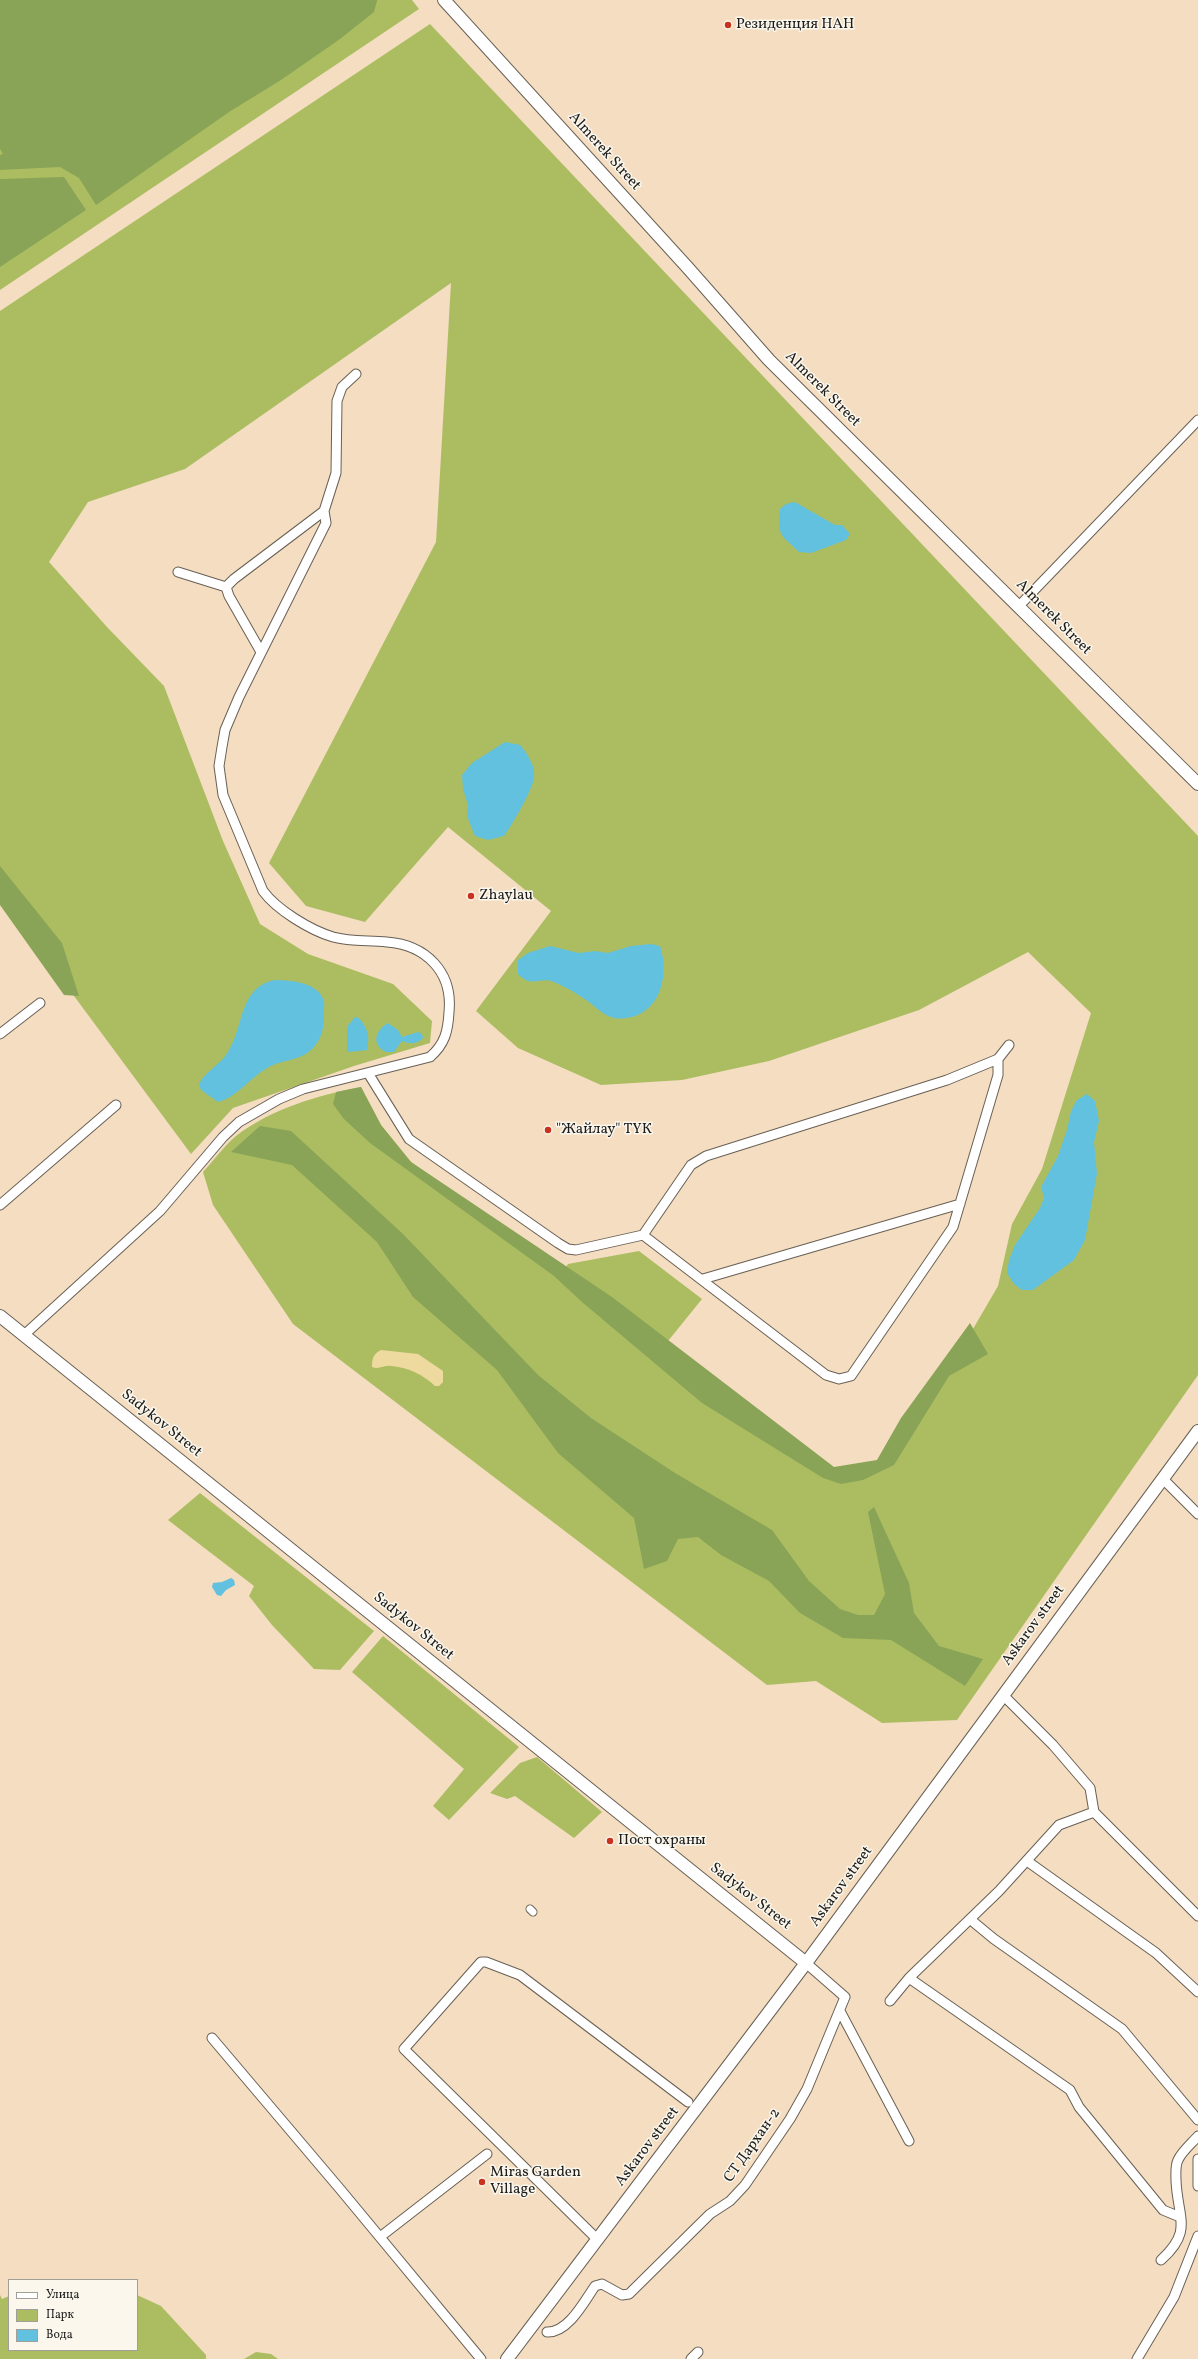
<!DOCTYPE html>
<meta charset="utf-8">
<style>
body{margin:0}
#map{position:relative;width:1198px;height:2359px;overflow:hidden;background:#f4ddc0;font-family:Vollkorn,serif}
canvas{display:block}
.legend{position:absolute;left:8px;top:2279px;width:130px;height:72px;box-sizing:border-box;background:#fbf7ec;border:1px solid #a29f99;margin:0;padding:5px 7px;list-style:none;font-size:12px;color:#1c1c1c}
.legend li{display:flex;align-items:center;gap:8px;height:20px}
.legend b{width:20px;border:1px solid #a29f99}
</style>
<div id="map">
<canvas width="1198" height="2359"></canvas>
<ul class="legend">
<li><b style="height:5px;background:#fff"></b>Улица</li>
<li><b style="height:11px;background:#acbd61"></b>Парк</li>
<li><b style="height:11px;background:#61c1df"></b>Вода</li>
</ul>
</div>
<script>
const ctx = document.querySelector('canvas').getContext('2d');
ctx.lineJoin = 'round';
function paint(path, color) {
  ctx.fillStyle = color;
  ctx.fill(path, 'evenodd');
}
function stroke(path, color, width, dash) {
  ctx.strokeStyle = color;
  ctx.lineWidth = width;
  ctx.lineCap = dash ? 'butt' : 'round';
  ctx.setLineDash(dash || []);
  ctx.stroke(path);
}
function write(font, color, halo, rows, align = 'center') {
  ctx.font = font + ' Vollkorn,serif';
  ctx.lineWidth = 3;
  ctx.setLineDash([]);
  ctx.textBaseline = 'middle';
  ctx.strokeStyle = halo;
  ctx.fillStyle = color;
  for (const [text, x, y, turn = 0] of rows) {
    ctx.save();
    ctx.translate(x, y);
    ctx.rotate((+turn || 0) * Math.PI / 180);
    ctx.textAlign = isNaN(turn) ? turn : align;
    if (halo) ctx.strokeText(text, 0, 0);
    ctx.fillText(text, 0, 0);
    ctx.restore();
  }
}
paint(new Path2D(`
 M 0,0 L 412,0 L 419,9 L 0,290 Z
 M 430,24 L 1198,836 L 1198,1375 L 957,1720 L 882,1723 L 816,1681 L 767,1685 L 293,1324 L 213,1205 L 203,1172 C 213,1161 224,1146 236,1136 C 271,1109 318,1095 361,1087 L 381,1125 L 411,1162 L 564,1270 L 568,1264 L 639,1251 L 702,1299 L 664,1346 L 840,1475 L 883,1461 L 952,1365 L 998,1286 L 1012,1224 L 1042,1169 L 1091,1013 L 1028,952 L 919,1010 L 769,1061 L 682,1080 L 601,1085 L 518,1048 L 476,1011 L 551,911 L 448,827 L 365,922 L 306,906 L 269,863 L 436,542 L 451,283 L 185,469 L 88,502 L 49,562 L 107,627 L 164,686 L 223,841 L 260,924 L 308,954 L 393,984 L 432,1021 L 430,1043 L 354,1066 L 233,1108 L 191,1154 L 0,896 L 0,311 Z
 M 200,1493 L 374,1631 L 340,1670 L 314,1669 L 272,1625 L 249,1596 L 254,1586 L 168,1520 Z
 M 383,1636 L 519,1747 L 449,1820 L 433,1806 L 464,1769 L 352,1672 Z
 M 537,1757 L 602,1812 L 574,1838 L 515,1796 L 507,1799 L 490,1793 L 520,1763 Z
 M 0,2295 L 2,2299 L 9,2296 L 9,2350 L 137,2350 L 137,2295 L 161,2306 L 206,2355 L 206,2359 L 0,2359 Z
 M 256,2352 L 271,2354 L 278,2359 L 244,2359 Z`), '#acbd61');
paint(new Path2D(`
 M 0,0 L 377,0 L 377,1 L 374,12 L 340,39 L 281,80 L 229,112 L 96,205 L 79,178 L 60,167 L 0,170 L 0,155 L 3,154 L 0,149 Z
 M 64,177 L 86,210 L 0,267 L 0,179 Z
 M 0,866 L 62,943 L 79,996 L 64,995 L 0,905 Z
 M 361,1087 L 381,1125 L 411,1162 L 612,1297 L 834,1467 L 877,1460 L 901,1418 L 970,1323 L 988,1354 L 949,1376 L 894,1465 L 863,1480 L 841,1484 L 823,1478 L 702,1403 L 582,1302 L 554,1276 L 370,1143 L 344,1119 L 333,1104 L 336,1092 Z
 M 260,1126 L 291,1131 L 403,1234 L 538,1375 L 591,1418 L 675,1473 L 772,1530 L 809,1581 L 840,1609 L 858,1615 L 874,1615 L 885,1594 L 868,1512 L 874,1507 L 909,1583 L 914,1613 L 939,1646 L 983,1659 L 965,1686 L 891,1640 L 843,1638 L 800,1613 L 769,1581 L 721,1555 L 698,1537 L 678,1539 L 667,1561 L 644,1569 L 634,1518 L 558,1453 L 497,1370 L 413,1297 L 377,1242 L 292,1165 L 231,1152 Z`), '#89a457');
paint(new Path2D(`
 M 381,1350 L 418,1354 L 443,1371 L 443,1382 L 439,1386 L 435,1386 C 424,1375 407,1367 391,1366 C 384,1365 379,1370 372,1367 C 372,1359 373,1354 381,1350 Z`), '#eeda9e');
paint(new Path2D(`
 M 795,502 L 835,525 L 842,525 L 850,534 L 846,540 L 811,553 L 799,552 L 783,537 L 779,528 L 780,509 L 786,504 Z
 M 505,742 L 520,745 C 527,753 536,767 534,778 C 532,791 512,825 504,836 L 488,840 L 475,836 L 467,816 L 468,805 L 463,789 L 462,775 L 472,763 Z
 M 651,944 L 660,946 C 669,972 662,1009 632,1017 C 626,1018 618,1020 611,1017 C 602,1014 595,1006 586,1000 C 576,993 566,987 554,982 C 539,976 532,989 518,974 L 518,960 L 528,953 L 550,946 L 579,953 L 595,951 L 608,953 L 631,946 Z
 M 274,980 C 289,980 320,982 324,1002 C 325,1006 323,1012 324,1017 C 324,1028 321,1039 314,1047 C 301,1062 282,1059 267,1068 C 250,1078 236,1098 218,1102 L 201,1090 L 199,1084 C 205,1072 218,1066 226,1055 C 245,1029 237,989 274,980 Z
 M 355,1017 L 359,1018 C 368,1029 370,1036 367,1050 L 349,1052 L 347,1050 L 347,1027 Z
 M 388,1023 L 398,1030 L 402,1037 L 418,1032 L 422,1034 L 423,1038 C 416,1045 411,1044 402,1041 L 394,1052 L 386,1052 C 371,1045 375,1030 388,1023 Z
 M 1087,1094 L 1095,1101 L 1099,1121 L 1094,1142 L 1097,1174 L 1085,1240 L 1074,1260 L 1033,1290 L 1022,1290 L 1014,1284 L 1007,1273 L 1009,1260 L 1015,1245 L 1040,1208 L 1044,1198 L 1041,1187 L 1058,1156 L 1067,1130 L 1071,1111 L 1077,1100 Z
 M 231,1578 L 234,1580 L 235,1585 L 226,1590 L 221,1596 L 217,1595 L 212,1587 L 213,1583 L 222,1582 Z`), '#61c1df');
const pedestrian = new Path2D(`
 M 530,1909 L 533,1912`);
const minor = new Path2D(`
 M 178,572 L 226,587
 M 1019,606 L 1198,420
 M 261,652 L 229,596 L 226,587 L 234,579 L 324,511
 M 0,1034 L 40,1003
 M 368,1073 L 409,1139 L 558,1243 L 568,1249 L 576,1250 L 643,1235 L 826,1375 L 839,1379 L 851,1376 L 953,1227 L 998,1075 L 998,1059 L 1009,1045
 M 0,1205 L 116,1105
 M 643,1235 L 691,1165 L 706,1156 L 947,1080 L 998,1059
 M 703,1279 L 960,1204
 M 24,1335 L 160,1211 L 223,1137 L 239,1122 L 279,1099 L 303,1089 L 430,1057 C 445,1044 448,1031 449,1012 C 453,972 426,945 387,942 C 369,940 351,942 333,937 C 310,930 277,910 263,891 L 223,795 L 219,766 L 222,747 L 225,730 L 239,697 L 326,523 L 324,511 L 336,473 L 337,401 L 342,387 L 356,374
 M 1162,1478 L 1198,1514
 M 1003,1695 L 1053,1745 L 1090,1788 L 1094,1812 L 1198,1916
 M 1027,1861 L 1156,1953 L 1198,1992
 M 971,1920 L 994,1939 L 1122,2029 L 1198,2120
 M 909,1978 L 1070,2090 L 1079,2107 L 1163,2210 L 1180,2217
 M 890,2001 L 909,1978 L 999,1891 L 1059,1825 L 1094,1812
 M 840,2011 L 909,2141
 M 212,2038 L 340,2189 L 481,2359
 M 1198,2159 L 1198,2186
 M 380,2237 L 487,2154
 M 598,2240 L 404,2049 L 481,1962 L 486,1962 L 520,1975 L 688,2102
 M 1161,2260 C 1193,2231 1178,2219 1176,2181 C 1176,2174 1175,2166 1178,2160 C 1182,2151 1192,2143 1198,2136
 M 547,2332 C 568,2333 584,2302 595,2286 L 602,2284 L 622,2295 L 629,2294 L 710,2214 L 730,2201 L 745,2185 L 790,2119 L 807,2089 L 845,1997 L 806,1963
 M 691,2359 L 698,2352
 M 1137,2359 L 1174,2297 L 1198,2236`);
const tertiary = new Path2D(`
 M 444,0 L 688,268 L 769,360 L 1198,784
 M 0,1316 L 806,1963
 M 507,2359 L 806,1963 L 1198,1431`);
stroke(pedestrian, '#686055', 9);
stroke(minor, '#686055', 11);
stroke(tertiary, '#686055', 14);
stroke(pedestrian, '#fff', 7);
stroke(minor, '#fff', 9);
stroke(tertiary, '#fff', 12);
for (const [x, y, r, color] of [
 [728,25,4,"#c8321e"],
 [471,896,4,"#c8321e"],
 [548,1130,4,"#c8321e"],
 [610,1841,4,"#c8321e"],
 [482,2182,4,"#c8321e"]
]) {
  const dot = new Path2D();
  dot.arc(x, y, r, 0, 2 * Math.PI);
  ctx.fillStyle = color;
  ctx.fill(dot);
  stroke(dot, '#fbf7ec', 1.5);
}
write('15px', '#1c1c1c', '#fbf7ec', [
 ["Резиденция НАН",736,25],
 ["Zhaylau",479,896],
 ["\"Жайлау\" ТҮК",556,1130],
 ["Пост охраны",618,1841],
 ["Miras Garden",490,2173],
 ["Village",490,2190]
], 'left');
write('15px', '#1c1c1c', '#fbf7ec', [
 ["Almerek Street",604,152,48],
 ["Almerek Street",822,390,45],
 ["Almerek Street",1053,618,45],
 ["Sadykov Street",161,1424,39],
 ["Askarov street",1034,1626,-54],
 ["Sadykov Street",413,1627,39],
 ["Askarov street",842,1887,-54],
 ["Sadykov Street",750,1897,38],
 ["СТ Дархан-2",753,2146,-55],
 ["Askarov street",648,2147,-53]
]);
</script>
